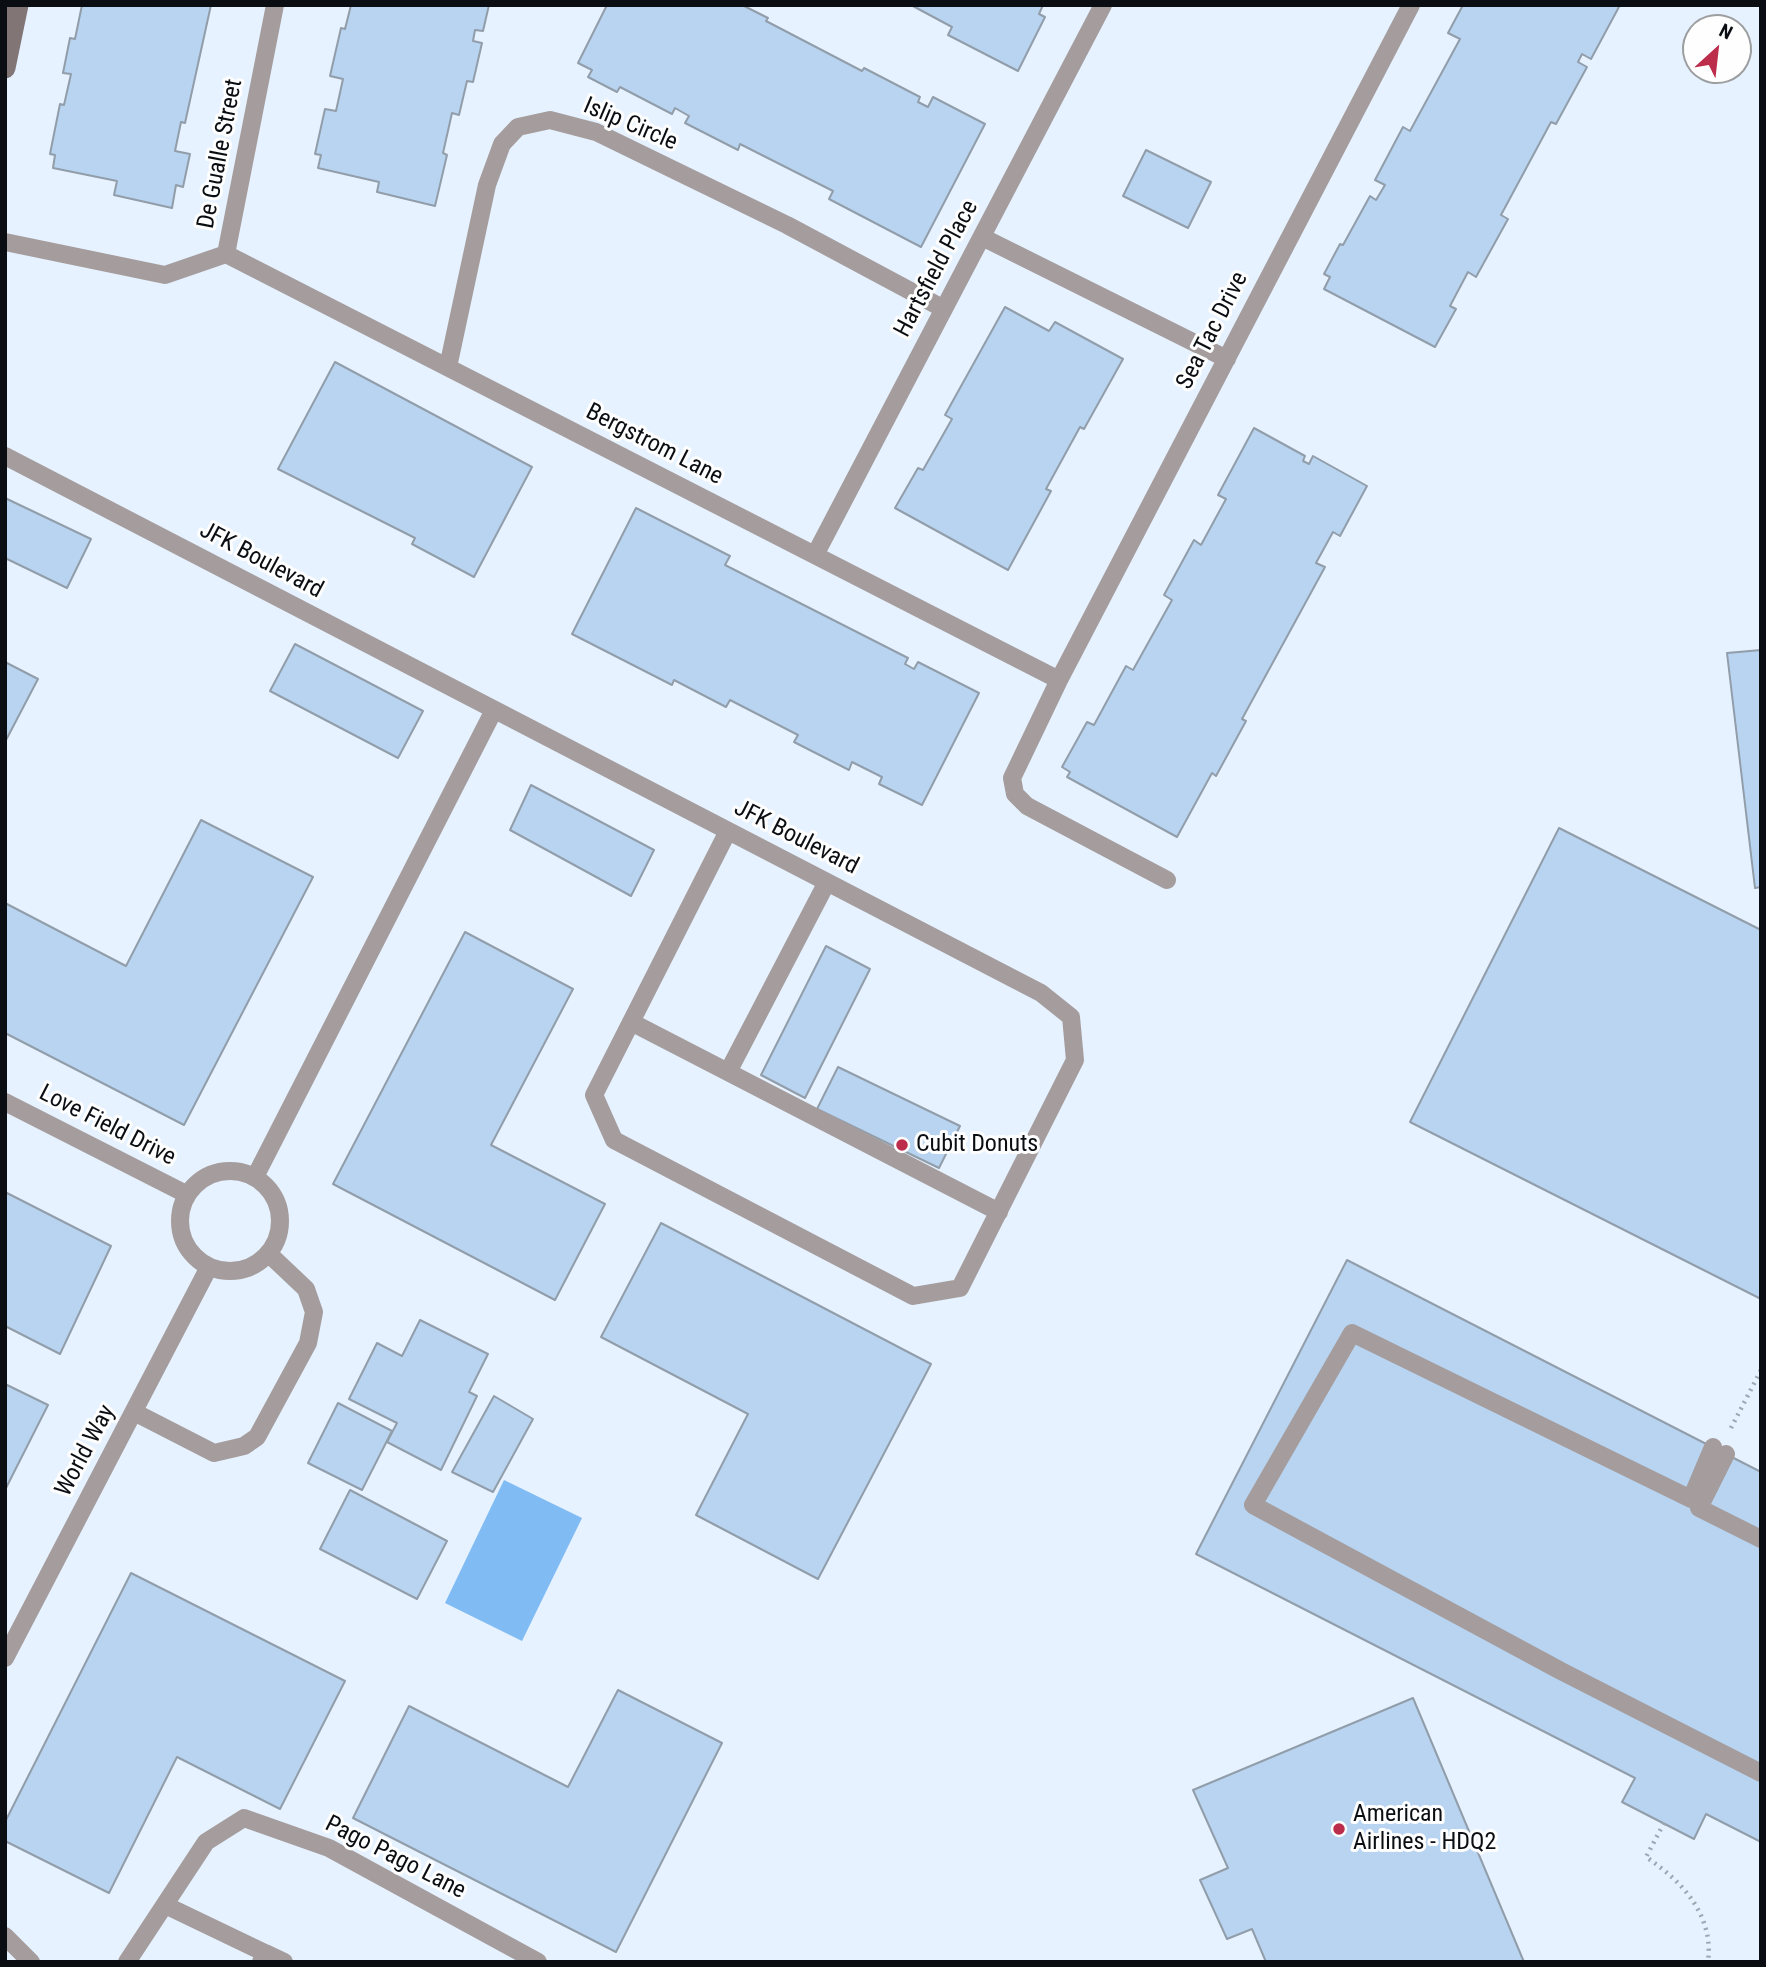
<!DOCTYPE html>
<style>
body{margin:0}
#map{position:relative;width:1766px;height:1967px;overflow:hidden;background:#e6f2ff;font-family:"Roboto Condensed",sans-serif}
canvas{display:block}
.frame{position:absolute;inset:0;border:7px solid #0a0e12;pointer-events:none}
.north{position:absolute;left:1682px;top:14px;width:70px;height:70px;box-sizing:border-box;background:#fefefe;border:2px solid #9c9ea0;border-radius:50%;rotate:27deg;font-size:19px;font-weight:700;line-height:28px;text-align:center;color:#0a0e12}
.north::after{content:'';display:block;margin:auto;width:24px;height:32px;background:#bc2c4b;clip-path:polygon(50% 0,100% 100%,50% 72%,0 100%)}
</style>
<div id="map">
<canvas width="1766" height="1967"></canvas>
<div class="frame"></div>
<div class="north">N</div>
</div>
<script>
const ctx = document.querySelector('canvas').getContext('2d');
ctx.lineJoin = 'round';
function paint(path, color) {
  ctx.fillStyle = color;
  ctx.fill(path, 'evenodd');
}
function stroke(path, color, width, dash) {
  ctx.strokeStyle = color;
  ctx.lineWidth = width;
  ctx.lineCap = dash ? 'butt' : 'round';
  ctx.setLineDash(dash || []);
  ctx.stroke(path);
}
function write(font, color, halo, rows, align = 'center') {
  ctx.font = font + ' "Roboto Condensed",sans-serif';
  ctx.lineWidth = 6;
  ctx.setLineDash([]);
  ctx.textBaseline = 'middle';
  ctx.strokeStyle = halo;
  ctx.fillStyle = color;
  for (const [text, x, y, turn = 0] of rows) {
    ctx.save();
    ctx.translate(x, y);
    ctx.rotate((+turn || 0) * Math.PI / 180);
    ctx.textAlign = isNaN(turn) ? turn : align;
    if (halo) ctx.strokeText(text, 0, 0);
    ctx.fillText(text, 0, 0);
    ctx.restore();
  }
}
paint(new Path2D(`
 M 504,1480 L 582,1518 L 522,1641 L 445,1603 Z`), '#81bbf3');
const building = new Path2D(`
 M 82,5 L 211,5 L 185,123 L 181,122 L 175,151 L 190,154 L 183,187 L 176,185 L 172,208 L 114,195 L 117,181 L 53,168 L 55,155 L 50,154 L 60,104 L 64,105 L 71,74 L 63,73 L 70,38 L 75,39 Z
 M 351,5 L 489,5 L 483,31 L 475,30 L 473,41 L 482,43 L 473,82 L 467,81 L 459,115 L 452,113 L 443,153 L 447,155 L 435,206 L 377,192 L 379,182 L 318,168 L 321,155 L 315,154 L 325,109 L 336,111 L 343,79 L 330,76 L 341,28 L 345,29 Z
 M 607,5 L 742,5 L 768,18 L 766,21 L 862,71 L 864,68 L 920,97 L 918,102 L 928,107 L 933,97 L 985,124 L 921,247 L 829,199 L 833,191 L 740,144 L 738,150 L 685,123 L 689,116 L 675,108 L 672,114 L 620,87 L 617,92 L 588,77 L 592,70 L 578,63 Z
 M 911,5 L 1043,5 L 1039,14 L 1045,17 L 1018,71 L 948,35 L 952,27 Z
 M 1463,5 L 1620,5 L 1591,59 L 1582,54 L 1578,62 L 1587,67 L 1556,124 L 1551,122 L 1501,215 L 1508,219 L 1476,277 L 1468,272 L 1450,306 L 1456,309 L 1435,347 L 1324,289 L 1330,277 L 1324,274 L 1340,244 L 1343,245 L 1370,196 L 1376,200 L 1385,185 L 1375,180 L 1403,127 L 1410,131 L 1460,39 L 1448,33 Z
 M 1146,150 L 1211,182 L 1188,228 L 1123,196 Z
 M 1005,307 L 1049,331 L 1055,322 L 1123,359 L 1084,429 L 1080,427 L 1046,489 L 1051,491 L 1008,570 L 895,508 L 918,468 L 923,470 L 952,419 L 945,415 Z
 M 335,362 L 532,467 L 474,577 L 412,544 L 415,538 L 278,469 Z
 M 1254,428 L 1305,456 L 1303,461 L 1309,464 L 1313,456 L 1367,486 L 1340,536 L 1333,532 L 1316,563 L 1325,567 L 1242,719 L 1246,721 L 1216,776 L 1212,773 L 1177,837 L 1067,777 L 1070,772 L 1062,767 L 1087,722 L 1094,725 L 1126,666 L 1133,670 L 1172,600 L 1164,595 L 1194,540 L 1201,545 L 1226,499 L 1218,495 Z
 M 5,498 L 91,539 L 67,588 L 5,558 Z
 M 636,508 L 730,556 L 725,565 L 908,658 L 905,664 L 914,669 L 918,662 L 979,693 L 922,805 L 879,784 L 882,777 L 852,762 L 849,770 L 794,742 L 798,735 L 730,700 L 726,707 L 674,680 L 672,685 L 572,634 Z
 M 295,644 L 423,711 L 398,758 L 270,691 Z
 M 1761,650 L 1761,887 L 1755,888 L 1727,653 Z
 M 5,662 L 38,679 L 5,742 Z
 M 531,785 L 654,850 L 631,896 L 510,830 Z
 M 201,820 L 313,877 L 184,1125 L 5,1033 L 5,903 L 126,966 Z
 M 1559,828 L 1761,930 L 1761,1299 L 1410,1122 Z
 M 465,932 L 573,989 L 491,1145 L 605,1204 L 555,1300 L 333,1184 Z
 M 826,946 L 870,969 L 805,1098 L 761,1075 Z
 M 838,1067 L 960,1126 L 939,1168 L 817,1109 Z
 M 5,1192 L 111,1246 L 60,1354 L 5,1326 Z
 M 661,1223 L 931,1364 L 818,1579 L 696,1515 L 748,1414 L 601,1337 Z
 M 1347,1260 L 1761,1472 L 1761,1842 L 1706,1814 L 1694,1839 L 1622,1802 L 1635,1778 L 1196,1554 Z
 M 420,1320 L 488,1354 L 469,1392 L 477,1396 L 441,1470 L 387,1442 L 397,1423 L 349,1399 L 377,1343 L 402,1356 Z
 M 5,1384 L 48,1405 L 5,1490 Z
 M 494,1396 L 533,1419 L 493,1492 L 452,1472 Z
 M 338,1403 L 392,1431 L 362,1490 L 308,1463 Z
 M 350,1490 L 447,1541 L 417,1599 L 320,1549 Z
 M 131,1573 L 345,1681 L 280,1809 L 177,1757 L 109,1893 L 5,1841 L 5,1822 Z
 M 618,1690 L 722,1743 L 616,1952 L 353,1818 L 409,1706 L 568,1787 Z
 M 1413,1698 L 1524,1962 L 1266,1962 L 1252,1929 L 1227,1939 L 1200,1880 L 1228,1868 L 1193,1790 Z`);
paint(building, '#b8d4f1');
stroke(building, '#919da9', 2);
stroke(new Path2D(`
 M 1731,1428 L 1761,1370
 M 1664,1823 L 1646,1857 C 1682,1881 1714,1915 1708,1962`), '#9da7b1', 4.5, [2, 5]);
stroke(new Path2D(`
 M 982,237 L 1227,359
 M 5,242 L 165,275 L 226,254
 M 226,254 L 1059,680
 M 226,254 L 275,5
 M 448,367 L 487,185 L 502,144 L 518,127 L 550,120 L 596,132 L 787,225 L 944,309
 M 5,456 L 1041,993 L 1071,1017 L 1075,1060 L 960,1288 L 913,1296 L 614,1140 L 594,1095 L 728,831
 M 815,555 L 1103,5
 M 1167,880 L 1027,806 L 1015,794 L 1012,778 L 1059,680 L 1411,5
 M 631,1022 L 999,1212
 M 728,1072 L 827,882
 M 5,1102 L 186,1194
 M180 1221a50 50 0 1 1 100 0a50 50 0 1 1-100 0Z
 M 255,1177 L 494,710
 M 134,1412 L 214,1453 L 244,1446 L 257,1437 L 308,1343 L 314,1312 L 306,1289 L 269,1254
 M 1713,1447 L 1691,1499 L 1352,1333 L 1253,1505 L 1561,1671 L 1761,1773
 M 1726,1454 L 1699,1508 L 1761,1539
 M 5,1658 L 209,1267
 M 165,1905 L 265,1953
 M 5,1936 L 31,1962
 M 127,1962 L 206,1842 L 244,1818 L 329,1848 L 538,1962
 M 261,1962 L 265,1953 L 284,1962`), '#a59d9d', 18);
stroke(new Path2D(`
 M 5,68 L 18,5`), '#817576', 21);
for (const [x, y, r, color] of [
 [902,1145,7,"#bc2c4b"],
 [1339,1829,7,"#bc2c4b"]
]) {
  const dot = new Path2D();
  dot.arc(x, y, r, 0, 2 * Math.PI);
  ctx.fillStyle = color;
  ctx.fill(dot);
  stroke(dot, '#fefefe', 2.5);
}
write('24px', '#0a0e12', '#fefefe', [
 ["Islip Circle",630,125,23],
 ["De Gualle Street",221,154,-79],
 ["Hartsfield Place",937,269,-62],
 ["Sea Tac Drive",1213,331,-63],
 ["Bergstrom Lane",654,445,27],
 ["JFK Boulevard",261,561,28],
 ["JFK Boulevard",796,838,27],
 ["Love Field Drive",107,1126,27],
 ["World Way",86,1451,-62],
 ["Pago Pago Lane",395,1858,27]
]);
write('24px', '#0a0e12', '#fefefe', [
 ["Cubit Donuts",916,1145],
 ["American",1353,1815],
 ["Airlines - HDQ2",1353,1843]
], 'left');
</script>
